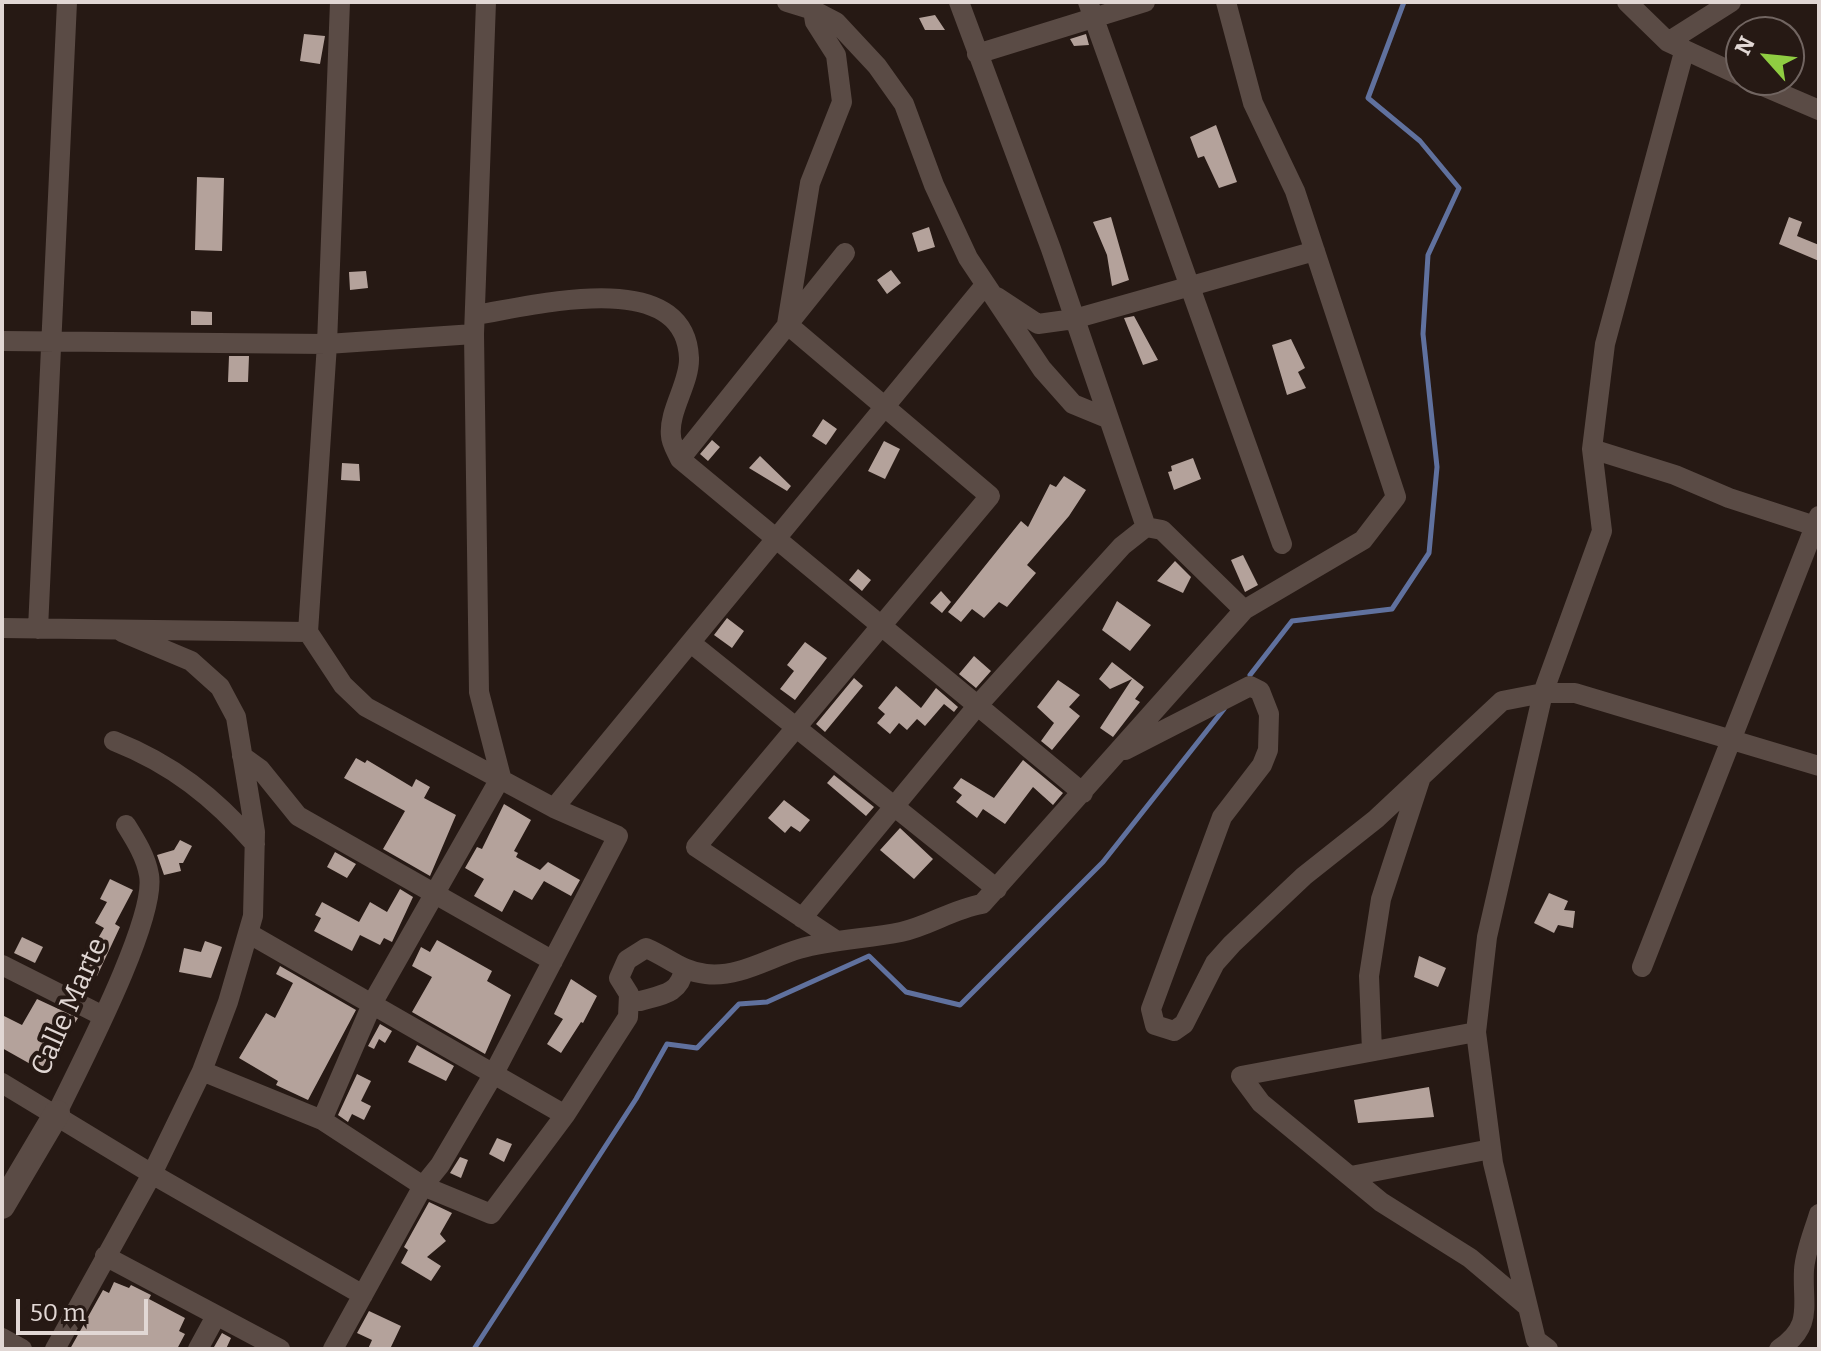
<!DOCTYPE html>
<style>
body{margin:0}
#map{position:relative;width:1821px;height:1351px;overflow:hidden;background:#261914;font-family:Bitter,serif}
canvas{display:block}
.frame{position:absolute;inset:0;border:4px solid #e1d7d4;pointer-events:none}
.north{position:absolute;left:1725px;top:16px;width:80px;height:80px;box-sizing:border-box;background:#261914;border:2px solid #716561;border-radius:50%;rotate:297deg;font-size:22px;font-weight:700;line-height:32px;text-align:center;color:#e1d7d4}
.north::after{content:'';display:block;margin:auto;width:28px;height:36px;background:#8fcd42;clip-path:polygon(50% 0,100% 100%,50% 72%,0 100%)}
.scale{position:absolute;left:16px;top:1299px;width:132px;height:36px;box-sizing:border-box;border:4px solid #e1d7d4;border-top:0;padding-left:10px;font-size:24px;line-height:28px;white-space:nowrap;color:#e1d7d4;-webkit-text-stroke:6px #261914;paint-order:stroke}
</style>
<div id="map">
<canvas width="1821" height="1351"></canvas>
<div class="frame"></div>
<div class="north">N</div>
<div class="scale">50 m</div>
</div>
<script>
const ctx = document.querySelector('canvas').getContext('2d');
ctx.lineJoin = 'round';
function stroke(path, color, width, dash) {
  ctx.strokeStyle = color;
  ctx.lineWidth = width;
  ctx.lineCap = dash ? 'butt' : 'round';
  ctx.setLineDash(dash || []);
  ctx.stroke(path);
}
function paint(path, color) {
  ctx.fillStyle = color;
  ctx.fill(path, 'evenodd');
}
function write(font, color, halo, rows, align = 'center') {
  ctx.font = font + ' Bitter,serif';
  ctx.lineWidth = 8;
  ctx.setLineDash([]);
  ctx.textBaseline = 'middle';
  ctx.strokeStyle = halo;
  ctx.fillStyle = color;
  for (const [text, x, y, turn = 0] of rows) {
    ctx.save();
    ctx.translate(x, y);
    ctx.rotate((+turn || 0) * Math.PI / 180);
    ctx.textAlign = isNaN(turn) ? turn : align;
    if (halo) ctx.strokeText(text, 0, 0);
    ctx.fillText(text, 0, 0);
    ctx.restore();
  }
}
stroke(new Path2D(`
 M 1250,675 L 1292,621 L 1392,609 L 1429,553 L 1437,467 L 1423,334 L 1428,255 L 1459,188 L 1420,141 L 1368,98 L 1404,2
 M 474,1349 L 636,1099 L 667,1044 L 697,1048 L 739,1004 L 767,1002 L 869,956 L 906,992 L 960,1005 L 1103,862 L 1224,709`), '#60719e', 5);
paint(new Path2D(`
 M 935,15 L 945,30 L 925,30 L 919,18 Z
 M 304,34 L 325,36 L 320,64 L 300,61 Z
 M 1086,34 L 1089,45 L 1074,46 L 1070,39 Z
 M 1216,125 L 1237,182 L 1219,188 L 1204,156 L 1198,158 L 1190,137 Z
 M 197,177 L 224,178 L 222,251 L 195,250 Z
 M 1111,217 L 1129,280 L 1112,286 L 1107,255 L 1093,222 Z
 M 1789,217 L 1802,222 L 1797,236 L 1819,245 L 1819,261 L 1779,244 Z
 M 929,227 L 935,247 L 918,252 L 912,233 Z
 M 891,270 L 901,283 L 887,294 L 877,280 Z
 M 366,271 L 368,288 L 350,290 L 349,272 Z
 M 191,311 L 212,312 L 212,325 L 191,325 Z
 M 1134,316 L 1158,360 L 1143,365 L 1124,318 Z
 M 1291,339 L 1305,368 L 1298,372 L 1306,388 L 1287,395 L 1272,345 Z
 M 229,356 L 249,356 L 248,382 L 228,382 Z
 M 823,419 L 837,429 L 826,445 L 812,436 Z
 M 712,440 L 720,447 L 708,461 L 700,454 Z
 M 884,441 L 900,449 L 885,479 L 868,471 Z
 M 760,456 L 791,486 L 787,491 L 749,468 Z
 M 1193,458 L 1201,479 L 1174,490 L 1168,472 L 1172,471 L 1171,466 Z
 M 342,463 L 359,464 L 360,481 L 341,480 Z
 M 1064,476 L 1086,490 L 1069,516 L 1027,565 L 1036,573 L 1007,607 L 999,602 L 984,618 L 972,609 L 961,622 L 948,612 L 1021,521 L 1028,527 L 1050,484 L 1056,487 Z
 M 1243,555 L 1258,585 L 1245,592 L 1231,560 Z
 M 1175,561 L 1191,577 L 1183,593 L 1157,581 Z
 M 858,569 L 871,580 L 862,591 L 849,580 Z
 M 941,591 L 951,602 L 942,613 L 930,603 Z
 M 1117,601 L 1151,625 L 1130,651 L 1102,630 Z
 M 727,618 L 744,631 L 732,648 L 714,635 Z
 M 805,642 L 827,658 L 795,700 L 780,689 L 794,671 L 787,665 Z
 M 974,656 L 991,671 L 976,688 L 959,674 Z
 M 1112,662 L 1144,687 L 1135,699 L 1140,702 L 1113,737 L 1100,728 L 1132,679 L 1110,689 L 1099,679 Z
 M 854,678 L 863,686 L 825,732 L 816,724 Z
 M 1058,680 L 1080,695 L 1069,707 L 1080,716 L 1052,750 L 1041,741 L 1054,723 L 1037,707 Z
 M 896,686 L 921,708 L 936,688 L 958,707 L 954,712 L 944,704 L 925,726 L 917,719 L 907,730 L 899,723 L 890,734 L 877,723 L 885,714 L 878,708 Z
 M 356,758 L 365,763 L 367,760 L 412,787 L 416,779 L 430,787 L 424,798 L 456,815 L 430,876 L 383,849 L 405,811 L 344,778 Z
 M 1023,760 L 1063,793 L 1053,805 L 1033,787 L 1005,824 L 983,809 L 977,818 L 956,802 L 962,795 L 953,788 L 961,778 L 994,798 Z
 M 834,775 L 874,807 L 866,816 L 827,783 Z
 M 784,800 L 810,820 L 800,832 L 791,826 L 785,833 L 768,818 Z
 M 504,804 L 531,820 L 514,851 L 518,853 L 516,857 L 540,870 L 548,862 L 580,880 L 571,896 L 544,881 L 532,900 L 514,890 L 502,912 L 474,896 L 484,879 L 465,868 L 477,847 L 482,849 Z
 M 900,828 L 933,859 L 914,879 L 880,850 Z
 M 180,840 L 192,846 L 183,863 L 179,863 L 181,871 L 164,875 L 157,855 L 174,850 Z
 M 335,852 L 356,864 L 347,878 L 327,867 Z
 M 110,879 L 133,890 L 115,924 L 120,927 L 97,976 L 81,968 L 104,928 L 95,923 L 107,902 L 100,899 Z
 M 400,889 L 413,897 L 392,942 L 384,938 L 380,945 L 360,935 L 352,951 L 314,931 L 321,918 L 315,915 L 322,902 L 359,922 L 370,902 L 387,912 Z
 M 1549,893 L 1568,901 L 1564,910 L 1575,911 L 1573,928 L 1558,925 L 1554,933 L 1534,923 Z
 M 22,937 L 43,947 L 35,963 L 14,953 Z
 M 437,940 L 492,971 L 487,981 L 511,995 L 485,1054 L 412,1012 L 432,977 L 412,966 L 421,947 L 430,952 Z
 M 205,941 L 222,947 L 211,978 L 179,972 L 184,948 L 201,952 Z
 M 1419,956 L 1446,968 L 1438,987 L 1414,977 Z
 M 280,966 L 356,1010 L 308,1100 L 276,1085 L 278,1081 L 239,1058 L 266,1013 L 275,1018 L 293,983 L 276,974 Z
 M 571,979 L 597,996 L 583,1023 L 581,1022 L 561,1053 L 547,1044 L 563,1019 L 554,1014 Z
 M 37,999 L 78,1018 L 60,1047 L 55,1044 L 41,1070 L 2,1048 L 2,1015 L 22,1025 Z
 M 380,1024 L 392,1031 L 385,1043 L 379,1039 L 374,1049 L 368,1046 Z
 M 417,1045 L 454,1066 L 446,1081 L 408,1062 Z
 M 357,1074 L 371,1081 L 361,1101 L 371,1106 L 364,1120 L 352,1114 L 348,1122 L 338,1115 Z
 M 1429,1087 L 1434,1117 L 1358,1123 L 1354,1100 Z
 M 497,1138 L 512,1144 L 504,1162 L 489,1154 Z
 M 460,1157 L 468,1160 L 461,1178 L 450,1173 Z
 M 429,1202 L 452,1213 L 440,1234 L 446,1241 L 427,1257 L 441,1266 L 431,1281 L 401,1263 L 408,1250 L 404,1247 Z
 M 114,1282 L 129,1288 L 131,1285 L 151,1295 L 149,1299 L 185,1318 L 179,1331 L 185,1334 L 177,1349 L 70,1349 L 103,1290 L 109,1293 Z
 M 369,1311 L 401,1326 L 390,1349 L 368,1349 L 372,1340 L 357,1333 Z
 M 222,1333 L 231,1338 L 226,1349 L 217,1349 L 214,1347 Z`), '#b4a29b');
stroke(new Path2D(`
 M 787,2 L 813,10 L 815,22 L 836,55 L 842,102 L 810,183 L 787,324 L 990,496 L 696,847 L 834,939
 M 959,2 L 1051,249 L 1146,527
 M 1088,2 L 1282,544
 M 1627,2 L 1668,42 L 1741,76
 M 813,10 L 836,22 L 877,66 L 904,104 L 934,185 L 968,258 L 1042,369 L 1073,404 L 1107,418
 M 1668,42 L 1731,2
 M 977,54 L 1145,2
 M 1749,80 L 1819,110
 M 997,297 L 1038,324 L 1074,319 L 1315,251
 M 475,315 C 530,307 685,264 689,358 C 690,383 668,411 671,436 C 671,443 677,452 680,459 L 1083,793
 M 2,341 L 327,344 L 474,334
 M 1592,449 L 1675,475 L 1729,498 L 1815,526
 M 680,459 L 845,253
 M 2,628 L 308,632
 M 38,629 L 67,2
 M 691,643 L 997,889
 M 114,741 C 172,764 214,797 255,844
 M 1125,750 L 1250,686 L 1260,691 L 1269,714 L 1268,750 L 1262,765 L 1222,817 L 1151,1009 L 1155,1025 L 1174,1031 L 1184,1024 L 1215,963 L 1232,944 L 1304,876 L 1376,819 L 1502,701 L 1543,693 L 1575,693 L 1819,766
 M 242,756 L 260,769 L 298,816 L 553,961
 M 554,808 L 985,285
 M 802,918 L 978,705 L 1122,546 L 1146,527 L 1162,530 L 1244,610
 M 248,933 L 565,1115
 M 2,965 L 103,1016
 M 1642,967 L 1819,516
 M 640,1001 C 662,995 680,994 684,969
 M 1476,1032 L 1241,1076 L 1261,1103 L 1381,1202 L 1470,1258 L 1527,1306
 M 1372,1051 L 1369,976 L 1381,899 L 1420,780
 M 202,1071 L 322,1120 L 423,1186 L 491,1214 L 565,1115 L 628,1017 L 629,994 L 619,978 L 627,960 L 646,948 C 668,957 680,971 706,974 C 738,978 769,958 799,949 C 833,939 867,939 901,932 C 929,926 953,909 982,904 L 1244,610 L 1363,540 L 1396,497 L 1295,191 L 1253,103 L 1226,2
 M 2,1083 L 152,1174 L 363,1295
 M 57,1113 C 79,1067 157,919 149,875 C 146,857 136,841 126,825
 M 322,1120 L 373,1002 L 501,777 L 479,692 L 474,334 L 486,2
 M 1351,1176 L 1491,1149
 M 105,1256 L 280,1349
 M 2,1338 L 22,1349
 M 55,1349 L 152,1174 L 202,1071 L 228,1002 L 253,916 L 255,832 L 236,717 L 220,687 L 191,661 L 122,632
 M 198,1349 L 216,1316
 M 333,1349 L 423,1186 L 440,1165 L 493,1075 L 618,836 L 554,808 L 366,707 L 343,685 L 308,632 L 327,344 L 340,2
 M 1548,1349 L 1536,1340 L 1493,1163 L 1476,1032 L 1487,937 L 1543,693 L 1602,531 L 1592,449 L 1605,344 L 1684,52
 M 1779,1349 C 1814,1326 1802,1305 1804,1270 C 1805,1252 1814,1231 1819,1214`), '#5a4b45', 20);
stroke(new Path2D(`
 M 2,1206 L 57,1113`), '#5a4b45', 26);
write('28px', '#e1d7d4', '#261914', [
 ["Calle Marte",70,1007,-66]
]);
</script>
